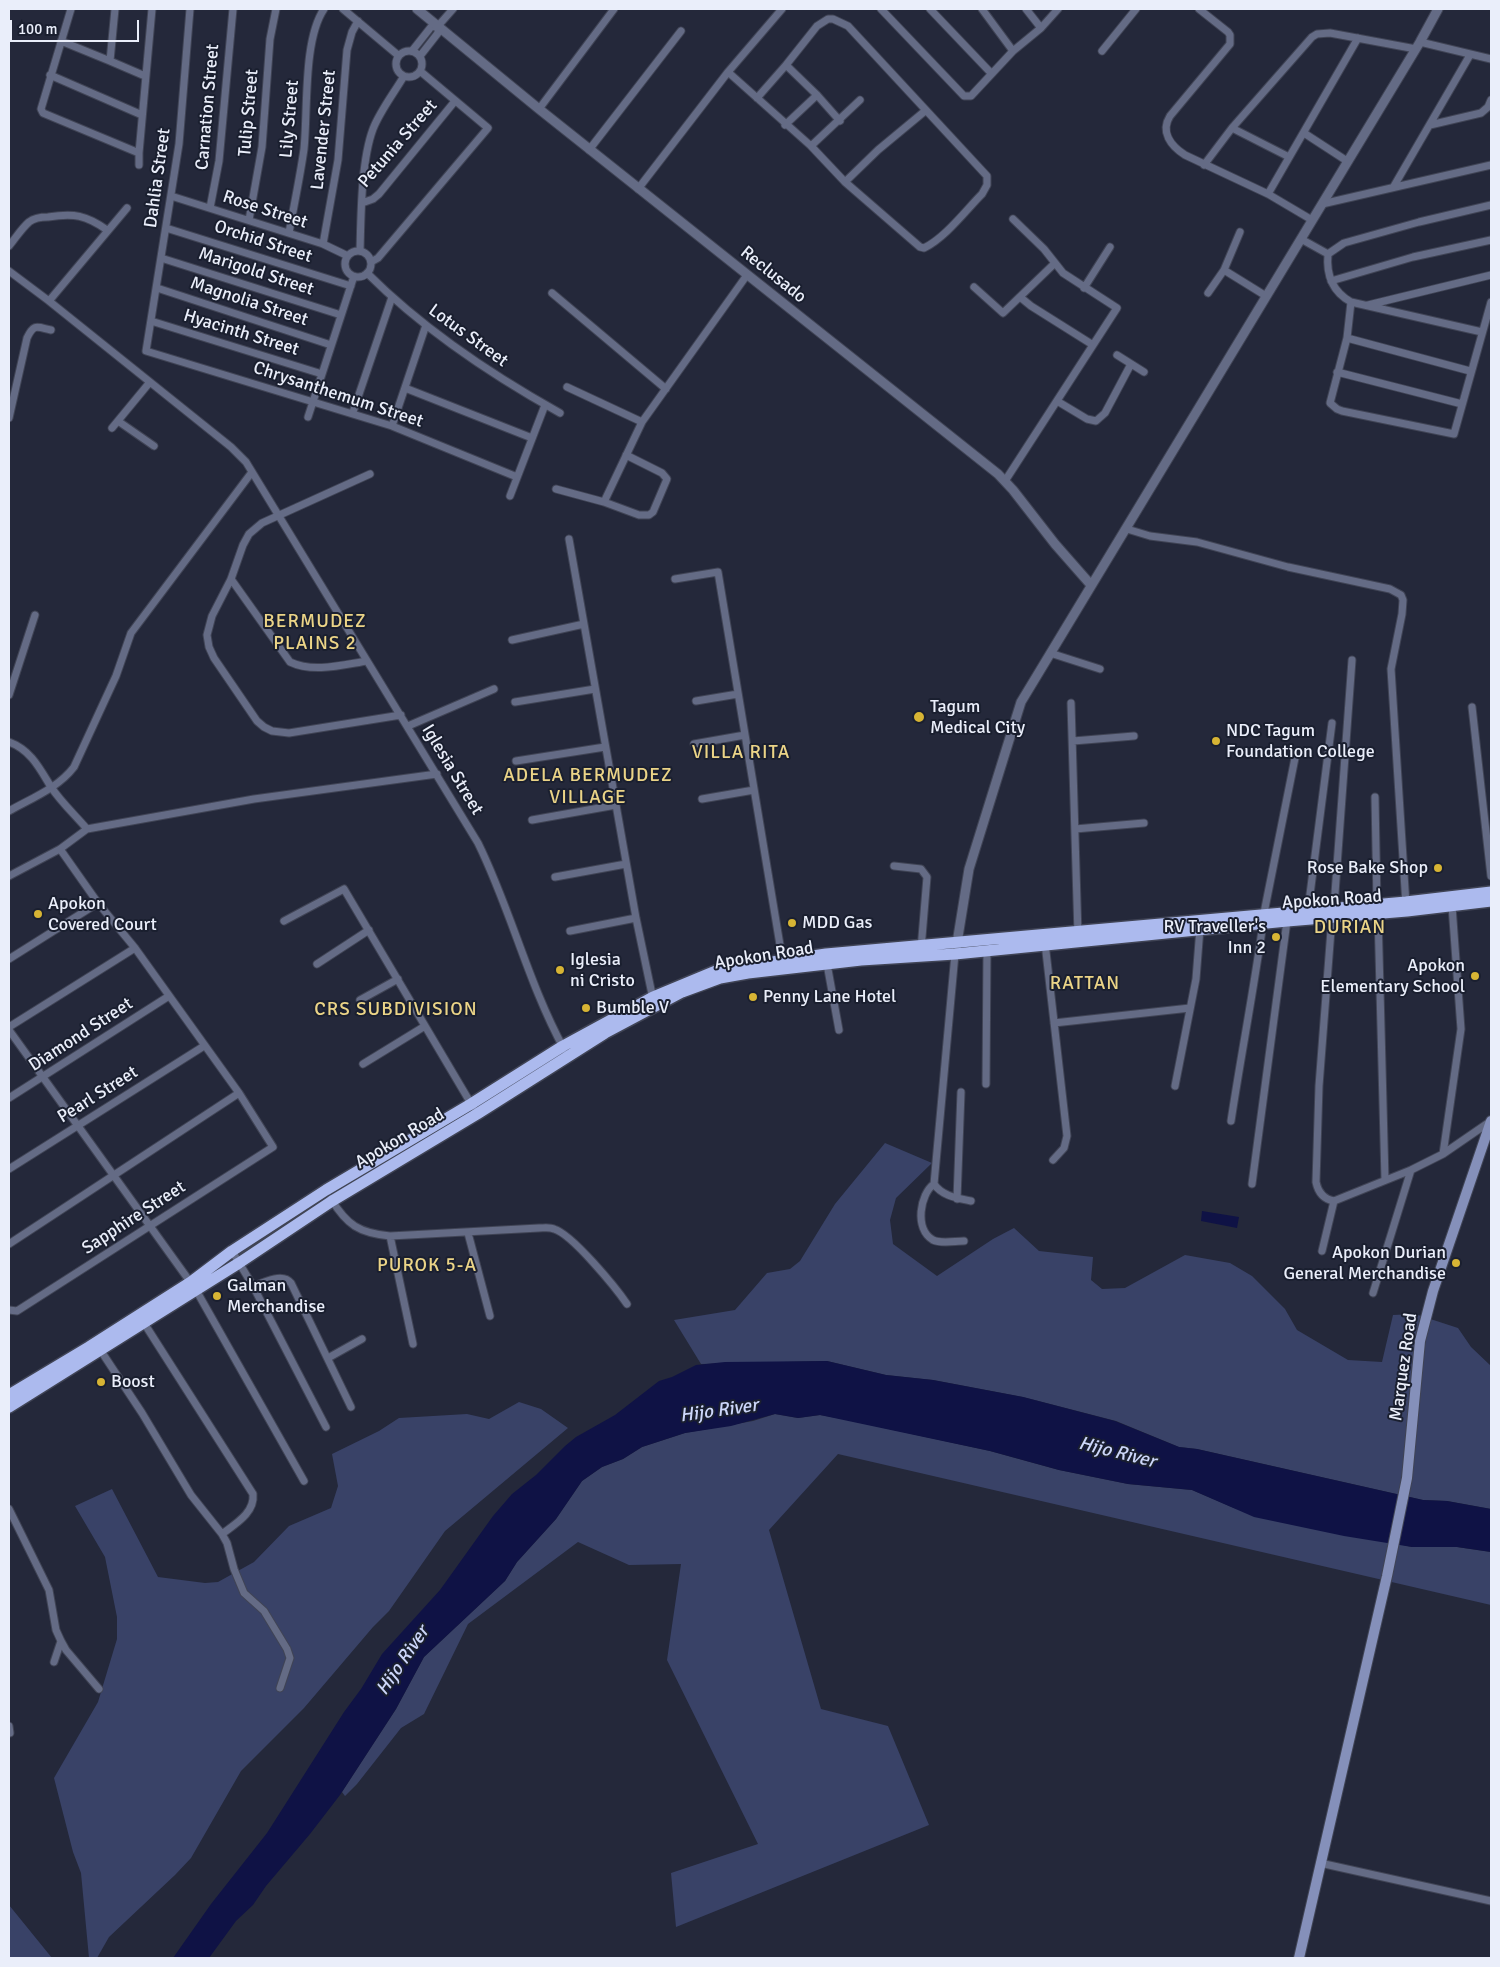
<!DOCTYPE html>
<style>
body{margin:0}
#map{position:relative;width:1500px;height:1967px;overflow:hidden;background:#24283a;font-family:Signika,sans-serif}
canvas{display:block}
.frame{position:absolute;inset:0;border:10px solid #eaeefa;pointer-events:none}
.scale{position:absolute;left:10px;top:20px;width:129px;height:22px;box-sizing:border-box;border:2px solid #eaeefa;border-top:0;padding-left:6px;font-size:15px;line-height:18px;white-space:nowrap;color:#eaeefa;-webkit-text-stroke:4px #1a1f2f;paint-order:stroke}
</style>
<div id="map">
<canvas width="1500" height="1967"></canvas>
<div class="frame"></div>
<div class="scale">100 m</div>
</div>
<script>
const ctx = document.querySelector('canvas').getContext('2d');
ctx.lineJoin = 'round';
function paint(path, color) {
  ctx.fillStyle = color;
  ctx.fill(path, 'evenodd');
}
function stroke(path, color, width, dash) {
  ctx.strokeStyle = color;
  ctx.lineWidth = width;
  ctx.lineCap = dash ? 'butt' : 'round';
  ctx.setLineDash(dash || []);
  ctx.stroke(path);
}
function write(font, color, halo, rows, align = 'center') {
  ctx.font = font + ' Signika,sans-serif';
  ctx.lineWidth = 4;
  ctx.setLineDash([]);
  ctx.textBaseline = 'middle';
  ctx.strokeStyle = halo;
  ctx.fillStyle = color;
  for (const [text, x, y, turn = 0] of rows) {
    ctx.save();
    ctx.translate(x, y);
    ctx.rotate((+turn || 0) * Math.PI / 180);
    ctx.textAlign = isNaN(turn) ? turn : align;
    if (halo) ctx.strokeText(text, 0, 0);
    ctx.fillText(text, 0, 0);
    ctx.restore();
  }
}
paint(new Path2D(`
 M 885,1143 L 932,1163 L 896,1198 L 890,1220 L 893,1244 L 937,1276 L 993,1239 L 1014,1228 L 1039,1251 L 1093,1257 L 1091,1280 L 1102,1289 L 1125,1288 L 1185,1255 L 1230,1263 L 1252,1276 L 1285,1309 L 1297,1330 L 1348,1360 L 1382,1362 L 1393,1315 L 1415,1314 L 1458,1328 L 1471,1347 L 1491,1366 L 1491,1509 L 1447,1501 L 1423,1500 L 1197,1449 L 1179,1447 L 1116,1421 L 1023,1397 L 933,1380 L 886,1375 L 827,1361 L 701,1364 L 674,1320 L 735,1310 L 767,1273 L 790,1269 L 800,1261 L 835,1204 Z
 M 519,1402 L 541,1409 L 568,1428 L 445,1531 L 389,1611 L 373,1627 L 304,1708 L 241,1771 L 191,1858 L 175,1875 L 109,1937 L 97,1958 L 89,1958 L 81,1873 L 73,1852 L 54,1778 L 98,1702 L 117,1639 L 117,1617 L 105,1557 L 75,1506 L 112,1489 L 158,1577 L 205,1583 L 218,1582 L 254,1562 L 289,1526 L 331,1508 L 338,1486 L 332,1454 L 379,1431 L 399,1418 L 467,1414 L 489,1419 Z
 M 775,1414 L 798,1418 L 820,1415 L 843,1419 L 990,1451 L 1059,1470 L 1128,1484 L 1192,1490 L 1234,1508 L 1412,1547 L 1457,1547 L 1491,1552 L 1491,1605 L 838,1454 L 769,1530 L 821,1709 L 888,1726 L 929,1825 L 676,1927 L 671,1873 L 758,1844 L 667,1660 L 681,1564 L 629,1565 L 578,1542 L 468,1624 L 424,1714 L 401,1728 L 357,1784 L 345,1796 L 342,1792 L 396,1709 L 424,1657 L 505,1581 L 517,1562 L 556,1519 L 582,1481 L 602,1467 L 623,1459 L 642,1447 L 685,1433 L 753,1421 Z
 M 9,1905 L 52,1958 L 9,1958 Z`), '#394267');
paint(new Path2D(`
 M 1202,1211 L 1239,1217 L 1237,1228 L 1201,1221 Z
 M 827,1361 L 886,1375 L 933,1380 L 1023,1397 L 1115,1421 L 1179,1447 L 1197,1449 L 1423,1500 L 1447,1501 L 1491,1509 L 1491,1552 L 1457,1547 L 1412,1547 L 1344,1536 L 1254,1517 L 1192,1490 L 1128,1484 L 1059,1470 L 990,1451 L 820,1415 L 798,1418 L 775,1414 L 731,1426 L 685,1433 L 642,1447 L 623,1459 L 602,1467 L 582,1481 L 556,1519 L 517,1562 L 505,1581 L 424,1657 L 396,1709 L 340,1795 L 310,1834 L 266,1886 L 253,1905 L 236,1921 L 209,1958 L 173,1958 L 211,1904 L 267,1833 L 344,1712 L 361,1689 L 382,1654 L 440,1590 L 493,1516 L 512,1494 L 536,1475 L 565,1446 L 576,1437 L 615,1415 L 659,1381 L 672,1377 L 696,1365 L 725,1362 Z`), '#0f1245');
const minor = new Path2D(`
 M 71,9 L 41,109 L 43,113 L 139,153 L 152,9
 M 115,9 L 110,61 L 145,76
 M 190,9 L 179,144 L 146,351 L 392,426 L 517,477
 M 343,9 L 399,56
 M 881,9 L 964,96 L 971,96 L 1013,51 L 1041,28 L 1026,9
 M 930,9 L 991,73
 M 982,9 L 1013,51
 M 1199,9 L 1228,32 L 1230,35 L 1230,44 L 1170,116 C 1160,132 1171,146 1185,155 L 1268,194 L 1312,220
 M 1041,28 L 1058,9
 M 61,41 L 110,61
 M 1420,42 L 1491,59
 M 412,51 L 431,27 L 438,26 L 453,9
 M 1102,51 L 1136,9
 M396 64a13 13 0 1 1 26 0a13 13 0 1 1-26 0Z
 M 420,56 L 438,33 L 438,26
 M 786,65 L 817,95 L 840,121
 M 728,72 L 811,146 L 845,182 L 920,247 L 924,248 C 945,238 966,210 982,194 L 987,185 L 987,176 L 848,26 L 833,19 L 828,19 L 817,26 L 786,65 L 757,98
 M 50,75 L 142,115
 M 539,109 L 614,9
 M 785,125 L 817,95
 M 1430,125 L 1481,113 L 1488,107 L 1491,100
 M 1232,128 L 1289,157
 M 1304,133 L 1347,161
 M 811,146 L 860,100
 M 589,150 L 681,31
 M 139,153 L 139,165
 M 1204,165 L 1232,128 L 1312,37 L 1317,34 L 1330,33 L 1416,49
 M 845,182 L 878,150 L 925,111
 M 1394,186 L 1470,55
 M 638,189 L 728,72 L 782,9
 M 1268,194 L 1358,38
 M 171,196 L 323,244 L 348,256
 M 362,203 L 373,199 L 379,194 L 455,101
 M 1322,204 L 1491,165
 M 210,208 L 219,161 L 233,9
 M 249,220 L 262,147 L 270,39 L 276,9
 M 166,228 L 351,286
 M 289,233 C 294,205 300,177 304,149 C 308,110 303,40 324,9
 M 1301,239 L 1328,254
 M 323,244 L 338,160 L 347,50 L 352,32 L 358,21
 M 9,246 C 15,239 21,229 29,222 C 34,218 42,217 48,217 C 74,213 86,215 107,230
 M 360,251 C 361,216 361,161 373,129 C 380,111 394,93 404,76
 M345 264a13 13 0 1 1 26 0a13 13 0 1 1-26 0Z
 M 161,258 L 341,315
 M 371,262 L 378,258 L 488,128 L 420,71
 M 1224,270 L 1266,296
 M 9,271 L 49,301 L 231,447 L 246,462 L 478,843 C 511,910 528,983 564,1049
 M 367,273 C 424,330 490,374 560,413
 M 1331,281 L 1413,257 L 1491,240
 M 974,287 L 1003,313 L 1055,263
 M 157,288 L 331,345
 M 1084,288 L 1110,247
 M 552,293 L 666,389
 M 1208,293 L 1224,270 L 1240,232
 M 1020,297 L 1031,306 L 1093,345
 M 49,301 L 127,208
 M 1351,302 L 1347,338 L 1330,403 L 1337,409 L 1342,411 L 1454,434 L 1491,302
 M 1368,305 L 1491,275
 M 151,321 L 322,374
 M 1482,332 L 1351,302 C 1333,292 1326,275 1328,254 L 1344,243 L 1419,222 L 1491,205
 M 1347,338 L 1470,371
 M 1117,355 L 1144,372
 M 1337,372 L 1462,404
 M 567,387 L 642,422
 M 405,388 L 532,438
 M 1057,401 L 1087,419 L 1096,421 L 1105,413 L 1131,364
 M 353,412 L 392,297
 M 308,417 L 354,276
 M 9,418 L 27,338 C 34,323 37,327 51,330
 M 118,421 L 154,446
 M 392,426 L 426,325
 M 112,428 L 150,382
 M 370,474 L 262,523 L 249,534 L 243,545 L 231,579 L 212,616 L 207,635 L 209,647 L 214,658 L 257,721 L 264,727 L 272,731 L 289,733 L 401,715
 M 1005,481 L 1117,308 L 1063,273 L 1044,249 L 1013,219
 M 556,489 L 604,502 L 639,515 L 649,515 L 653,512 L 667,479 L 662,473 L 626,455
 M 510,496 L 545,405
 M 604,502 L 642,422 L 747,275
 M 1127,529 L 1150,536 L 1197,542 L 1288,567 L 1390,589 L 1401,595 L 1403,600 L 1402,614 L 1391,669 L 1406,905
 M 569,539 L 636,918 L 653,999
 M 231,579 L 290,662 C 313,673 342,665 367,661
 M 675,579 L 718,572 L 783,963
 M 512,640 L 584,624
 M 1050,653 L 1100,669
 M 9,695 L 35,615
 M 696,701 L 738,694
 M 515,702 L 595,689
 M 1071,703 L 1078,935
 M 1472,707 L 1491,876
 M 408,726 L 494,689
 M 1073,741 L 1134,736
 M 9,742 C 31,750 40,769 51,787 C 61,802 75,815 87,829
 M 694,744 L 745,735
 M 516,761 L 605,747
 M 1375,797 L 1377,904
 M 702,799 L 754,790
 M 9,811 C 32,798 58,788 74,767 L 116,676 L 131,633 L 252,472
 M 532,820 L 616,805
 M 1075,829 L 1144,823
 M 894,866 L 921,869 L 927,877 L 921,949
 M 9,876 L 60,849 L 87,829 L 254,799 L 437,774
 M 555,877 L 626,864
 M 1334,907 L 1352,660
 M 1308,910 L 1332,723
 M 1264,913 L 1296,753
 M 1378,914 L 1385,1180
 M 1332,917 L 1319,1086 L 1316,1182 C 1318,1192 1323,1199 1334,1201
 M 284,921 L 344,889 L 473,1107
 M 570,931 L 636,918
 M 1045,943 L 1067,1136 L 1064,1148 L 1053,1160
 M 955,954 L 934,1184 C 942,1196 957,1198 971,1201
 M 9,959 L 98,903
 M 317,964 L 369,930
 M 827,964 L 839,1030
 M 360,1000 L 398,979
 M 1054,1023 L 1190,1008
 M 9,1027 L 135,948
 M 9,1030 L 196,1290 L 304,1481
 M 363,1064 L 425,1026
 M 986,1084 L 987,951
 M 1175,1086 L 1196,979 L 1200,928
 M 9,1098 L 169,996
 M 1231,1121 C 1241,1055 1254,989 1263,923
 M 1443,1154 L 1461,1029 L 1452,906
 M 9,1169 L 204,1046
 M 934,1184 C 920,1194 914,1229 933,1240 C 941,1244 955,1241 964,1241
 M 1252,1184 L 1287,921
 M 331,1199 C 347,1225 359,1233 390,1236 L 539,1228 C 544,1228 550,1227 554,1229 C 572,1234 616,1288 627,1304
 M 957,1199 L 961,1092
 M 468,1233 L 490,1316
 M 390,1236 L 413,1344
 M 9,1244 L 239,1093
 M 232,1251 L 253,1286 L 326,1427
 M 1322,1251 L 1334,1201 L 1411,1170 L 1443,1154 L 1491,1121
 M 253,1286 C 264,1283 282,1272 291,1283 L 351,1407
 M 1373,1293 L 1411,1170
 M 9,1310 L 17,1311 L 273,1147 L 239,1093 L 135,948 L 98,903 L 60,849
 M 144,1323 L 253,1494 C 255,1513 235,1524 222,1534
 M 101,1351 L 142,1413 L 191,1495 L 222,1534 L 227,1543 L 234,1569 L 244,1593 L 264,1611 L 287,1649 L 290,1658 L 280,1688
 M 328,1358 L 362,1339
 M 9,1509 L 49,1590 L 56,1630 L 61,1641 L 66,1650 L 99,1689
 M 54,1662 L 61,1641
 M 9,1726 L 10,1733
 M 1320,1863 L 1491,1901`);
const tertiary = new Path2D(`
 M 417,9 L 539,109 L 998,474 L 1013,490 L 1055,544 L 1091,585
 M 956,949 L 969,869 L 1021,702 L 1420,42 L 1438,9`);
const secondary = new Path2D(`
 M 1299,1958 L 1387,1576 L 1407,1478 L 1420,1341 L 1433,1291 L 1491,1121`);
const trunk = new Path2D(`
 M 9,1395 L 89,1347 L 191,1282 L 232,1251 L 326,1190 L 471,1104 L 563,1046 L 653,997 L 718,970 L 826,954 L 1406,902 L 1491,892
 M 9,1407 L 239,1263 L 332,1201 L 477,1114 L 605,1033 L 682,992 L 720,978 L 748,973 L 861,960 L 955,954 L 1287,921 L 1407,911 L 1491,901`);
stroke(minor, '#404455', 9);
stroke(tertiary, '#404455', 11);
stroke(secondary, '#404455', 12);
stroke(trunk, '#404455', 14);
stroke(minor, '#646b85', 7);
stroke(tertiary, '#646b85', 9);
stroke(secondary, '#8590ba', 10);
stroke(trunk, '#acbaee', 11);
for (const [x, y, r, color] of [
 [919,717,6,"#d7b434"],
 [1216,741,5,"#d7b434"],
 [1438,868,5,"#d7b434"],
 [38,914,5,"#d7b434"],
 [792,923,5,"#d7b434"],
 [1276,937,5,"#d7b434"],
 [560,970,5,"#d7b434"],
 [1475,976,5,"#d7b434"],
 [753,997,5,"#d7b434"],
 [586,1008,5,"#d7b434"],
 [1456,1263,5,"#d7b434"],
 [217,1296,5,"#d7b434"],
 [101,1382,5,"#d7b434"]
]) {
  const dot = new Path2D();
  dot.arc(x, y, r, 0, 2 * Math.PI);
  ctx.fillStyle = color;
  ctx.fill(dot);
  stroke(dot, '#1a1f2f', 2);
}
write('18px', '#eaeefa', '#1a1f2f', [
 ["Carnation Street",208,107,-85],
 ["Tulip Street",249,113,-85],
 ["Lily Street",290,119,-85],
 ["Lavender Street",324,130,-84],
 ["Petunia Street",398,144,-49],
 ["Dahlia Street",158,178,-82],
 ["Rose Street",265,210,18],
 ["Orchid Street",263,242,18],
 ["Marigold Street",256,272,18],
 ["Reclusado",773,275,39],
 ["Magnolia Street",249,302,18],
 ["Hyacinth Street",241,333,17],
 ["Lotus Street",468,336,36],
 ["Chrysanthemum Street",338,395,18],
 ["Iglesia Street",452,770,59],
 ["Apokon Road",1332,900,-4],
 ["Apokon Road",764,956,-9],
 ["Diamond Street",81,1035,-33],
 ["Pearl Street",98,1095,-32],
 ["Apokon Road",400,1139,-31],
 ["Sapphire Street",134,1218,-33],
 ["Marquez Road",1404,1367,-82]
]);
write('18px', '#eaeefa', '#1a1f2f', [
 ["Tagum",930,707],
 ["Medical City",930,728],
 ["NDC Tagum",1226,731],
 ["Foundation College",1226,752],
 ["Rose Bake Shop",1428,868,"right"],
 ["Apokon",48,904],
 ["Covered Court",48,925],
 ["MDD Gas",802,923],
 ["RV Traveller's",1266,927,"right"],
 ["Inn 2",1266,948,"right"],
 ["Iglesia",570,960],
 ["ni Cristo",570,981],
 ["Apokon",1465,966,"right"],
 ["Elementary School",1465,987,"right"],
 ["Penny Lane Hotel",763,997],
 ["Bumble V",596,1008],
 ["Apokon Durian",1446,1253,"right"],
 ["General Merchandise",1446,1274,"right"],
 ["Galman",227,1286],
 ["Merchandise",227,1307],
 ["Boost",111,1382]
], 'left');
ctx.letterSpacing = '1px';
write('19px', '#ebd487', '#1a1f2f', [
 ["BERMUDEZ",315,622],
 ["PLAINS 2",315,644],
 ["VILLA RITA",741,753],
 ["ADELA BERMUDEZ",588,776],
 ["VILLAGE",588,798],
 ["DURIAN",1350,928],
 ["RATTAN",1085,984],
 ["CRS SUBDIVISION",396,1010],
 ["PUROK 5-A",427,1266]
]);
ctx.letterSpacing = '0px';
write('italic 19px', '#cdd7fa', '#1a1f2f', [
 ["Hijo River",719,1411,-8],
 ["Hijo River",1117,1453,14],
 ["Hijo River",403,1661,-56]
]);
</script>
